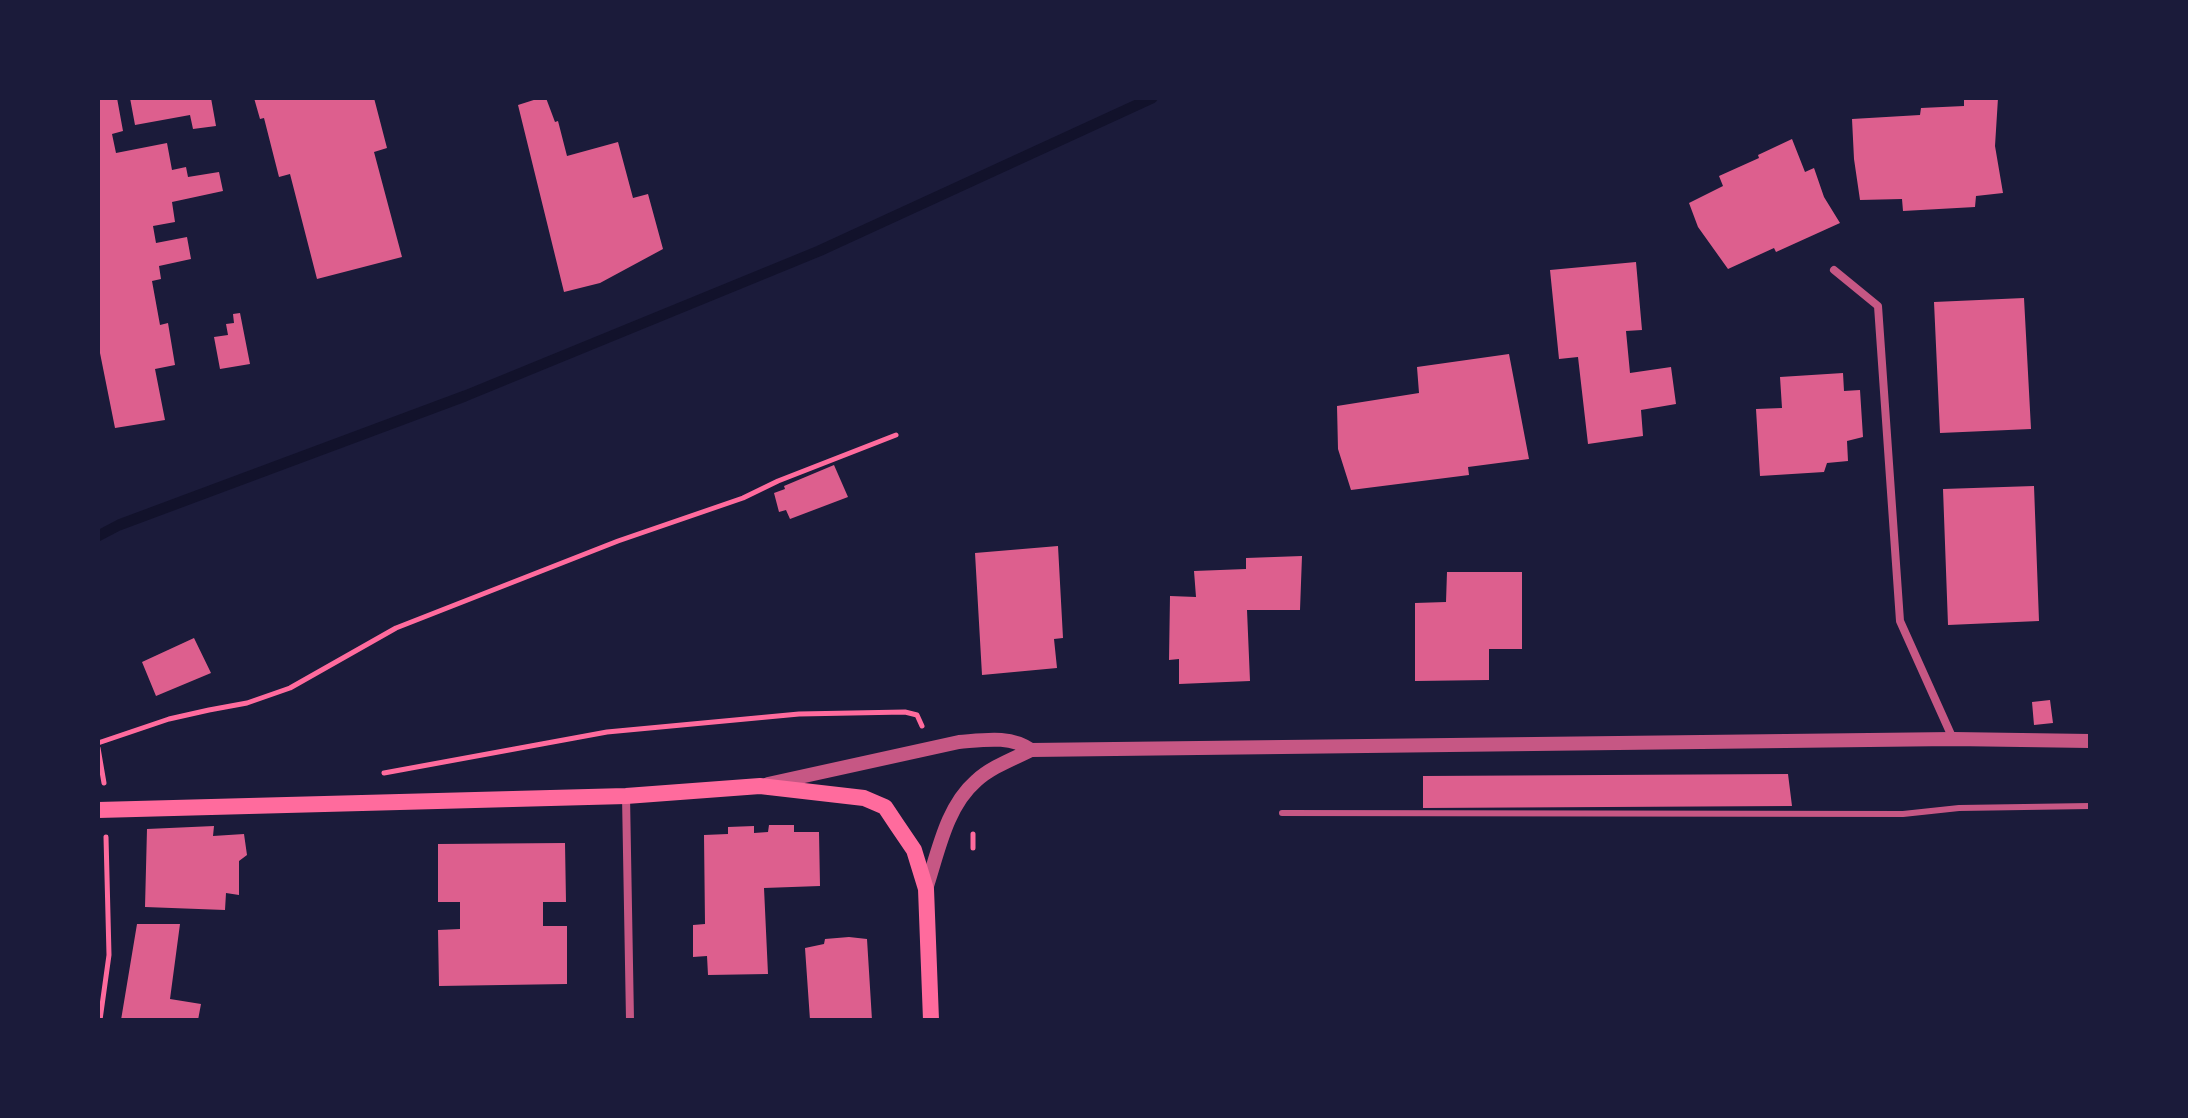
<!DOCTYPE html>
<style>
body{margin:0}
#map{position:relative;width:2188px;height:1118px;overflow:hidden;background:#1b1b3a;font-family:Rubik,sans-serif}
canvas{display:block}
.frame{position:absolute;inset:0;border:100px solid #1b1b3a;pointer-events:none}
</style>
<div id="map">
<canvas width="2188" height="1118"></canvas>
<div class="frame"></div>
</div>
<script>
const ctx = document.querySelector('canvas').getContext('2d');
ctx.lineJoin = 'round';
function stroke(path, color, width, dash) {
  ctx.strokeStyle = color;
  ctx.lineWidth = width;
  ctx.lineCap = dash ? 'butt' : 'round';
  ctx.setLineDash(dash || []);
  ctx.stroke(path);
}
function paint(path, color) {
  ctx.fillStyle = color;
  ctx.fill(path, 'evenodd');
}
stroke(new Path2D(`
 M 98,536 L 119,525 L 465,396 L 819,251 L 1152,98`), '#12122b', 11);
paint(new Path2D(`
 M 98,98 L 117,98 L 123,131 L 112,134 L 116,153 L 167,143 L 172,170 L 186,167 L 188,177 L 219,172 L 223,191 L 172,202 L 175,222 L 153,226 L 156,243 L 187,237 L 191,259 L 159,266 L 161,279 L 152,281 L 160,325 L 168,323 L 175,365 L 155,369 L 165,420 L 115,428 L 98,343 Z
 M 130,98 L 211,98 L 216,126 L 193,129 L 190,115 L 135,125 Z
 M 254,98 L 374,98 L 387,148 L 374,152 L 402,257 L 317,279 L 290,174 L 279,177 L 264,118 L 260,119 Z
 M 540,98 L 546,98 L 555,122 L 558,121 L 567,156 L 618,142 L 633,198 L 648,194 L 663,249 L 600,283 L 564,292 L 518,105 Z
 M 1964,98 L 1998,98 L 1995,146 L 2003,193 L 1976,196 L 1975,207 L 1903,211 L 1902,199 L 1860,200 L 1854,159 L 1852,119 L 1920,115 L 1921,108 L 1964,106 Z
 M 1792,139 L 1805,172 L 1814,168 L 1824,197 L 1840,223 L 1776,252 L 1774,248 L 1728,269 L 1698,227 L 1689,203 L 1723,186 L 1719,176 L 1759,158 L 1758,155 Z
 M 1636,262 L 1642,330 L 1626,331 L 1630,373 L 1671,367 L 1676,404 L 1641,410 L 1643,436 L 1588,444 L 1578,357 L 1559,359 L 1550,270 Z
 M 2024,298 L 2031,429 L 1940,433 L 1934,302 Z
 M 240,313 L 250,364 L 220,369 L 214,337 L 228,335 L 226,324 L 234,323 L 233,314 Z
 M 1509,354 L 1529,459 L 1468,467 L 1469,475 L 1351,490 L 1338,449 L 1337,406 L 1419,393 L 1417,367 Z
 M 1843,373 L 1844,391 L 1860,390 L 1863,437 L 1847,441 L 1848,461 L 1827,463 L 1824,472 L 1760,476 L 1756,409 L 1782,408 L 1780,377 Z
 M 834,465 L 848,497 L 790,519 L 786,510 L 779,512 L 774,493 L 785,489 L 784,486 Z
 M 2034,486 L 2039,621 L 1948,625 L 1943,489 Z
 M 1058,546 L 1063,638 L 1054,639 L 1057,668 L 982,675 L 975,553 Z
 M 1302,556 L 1300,610 L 1247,610 L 1250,681 L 1179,684 L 1179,659 L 1169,660 L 1170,596 L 1196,597 L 1194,571 L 1246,569 L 1246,558 Z
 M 1447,572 L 1522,572 L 1522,649 L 1489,649 L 1489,680 L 1415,681 L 1415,603 L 1446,602 Z
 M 194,638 L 211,673 L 156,696 L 142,662 Z
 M 2050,700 L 2053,723 L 2034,725 L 2032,702 Z
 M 1788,774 L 1792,806 L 1423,808 L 1423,776 Z
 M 769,825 L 794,825 L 794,832 L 819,832 L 820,886 L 764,888 L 768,974 L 708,975 L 707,956 L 693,957 L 693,925 L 705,924 L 704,835 L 728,834 L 728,827 L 754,826 L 754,833 L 768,832 Z
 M 214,826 L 213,836 L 244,834 L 247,855 L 239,861 L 239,895 L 226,893 L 225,910 L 145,907 L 147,829 Z
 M 565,843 L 566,902 L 543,902 L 543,926 L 567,926 L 567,984 L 439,986 L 438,930 L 460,929 L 460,902 L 438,902 L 438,844 Z
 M 137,924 L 180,924 L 170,999 L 201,1004 L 198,1020 L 121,1020 Z
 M 849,937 L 867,939 L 872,1020 L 810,1020 L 805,948 L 824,944 L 825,939 Z`), '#dd5f8e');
stroke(new Path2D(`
 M 98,743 L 169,719 L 209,710 L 247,703 L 290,688 L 396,628 L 618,541 L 743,498 L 778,481 L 896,435
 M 98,748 L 104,783
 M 384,773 L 607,732 L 799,714 L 905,712 L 917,715 L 922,726
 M 973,848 L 973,834
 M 100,1020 L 109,955 L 106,837`), '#ff6b9d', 5);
stroke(new Path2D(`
 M 1282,813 L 1903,814 L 1959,808 L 2090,806`), '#c65784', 6);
stroke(new Path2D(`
 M 1834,270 L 1878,306 L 1900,621 L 1953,739
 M 626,796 L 630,1020`), '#c65784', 8);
stroke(new Path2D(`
 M 768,784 L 959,742 C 984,740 1010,735 1031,750 L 1953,739 L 2090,741
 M 926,889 C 938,853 946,807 976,781 C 991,767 1013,759 1031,750`), '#c65784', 14);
stroke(new Path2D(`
 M 98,810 L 626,796 L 760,786 L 864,798 L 885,807 L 897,825 L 914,850 L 926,889 L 931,1020`), '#ff6b9d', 16);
</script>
